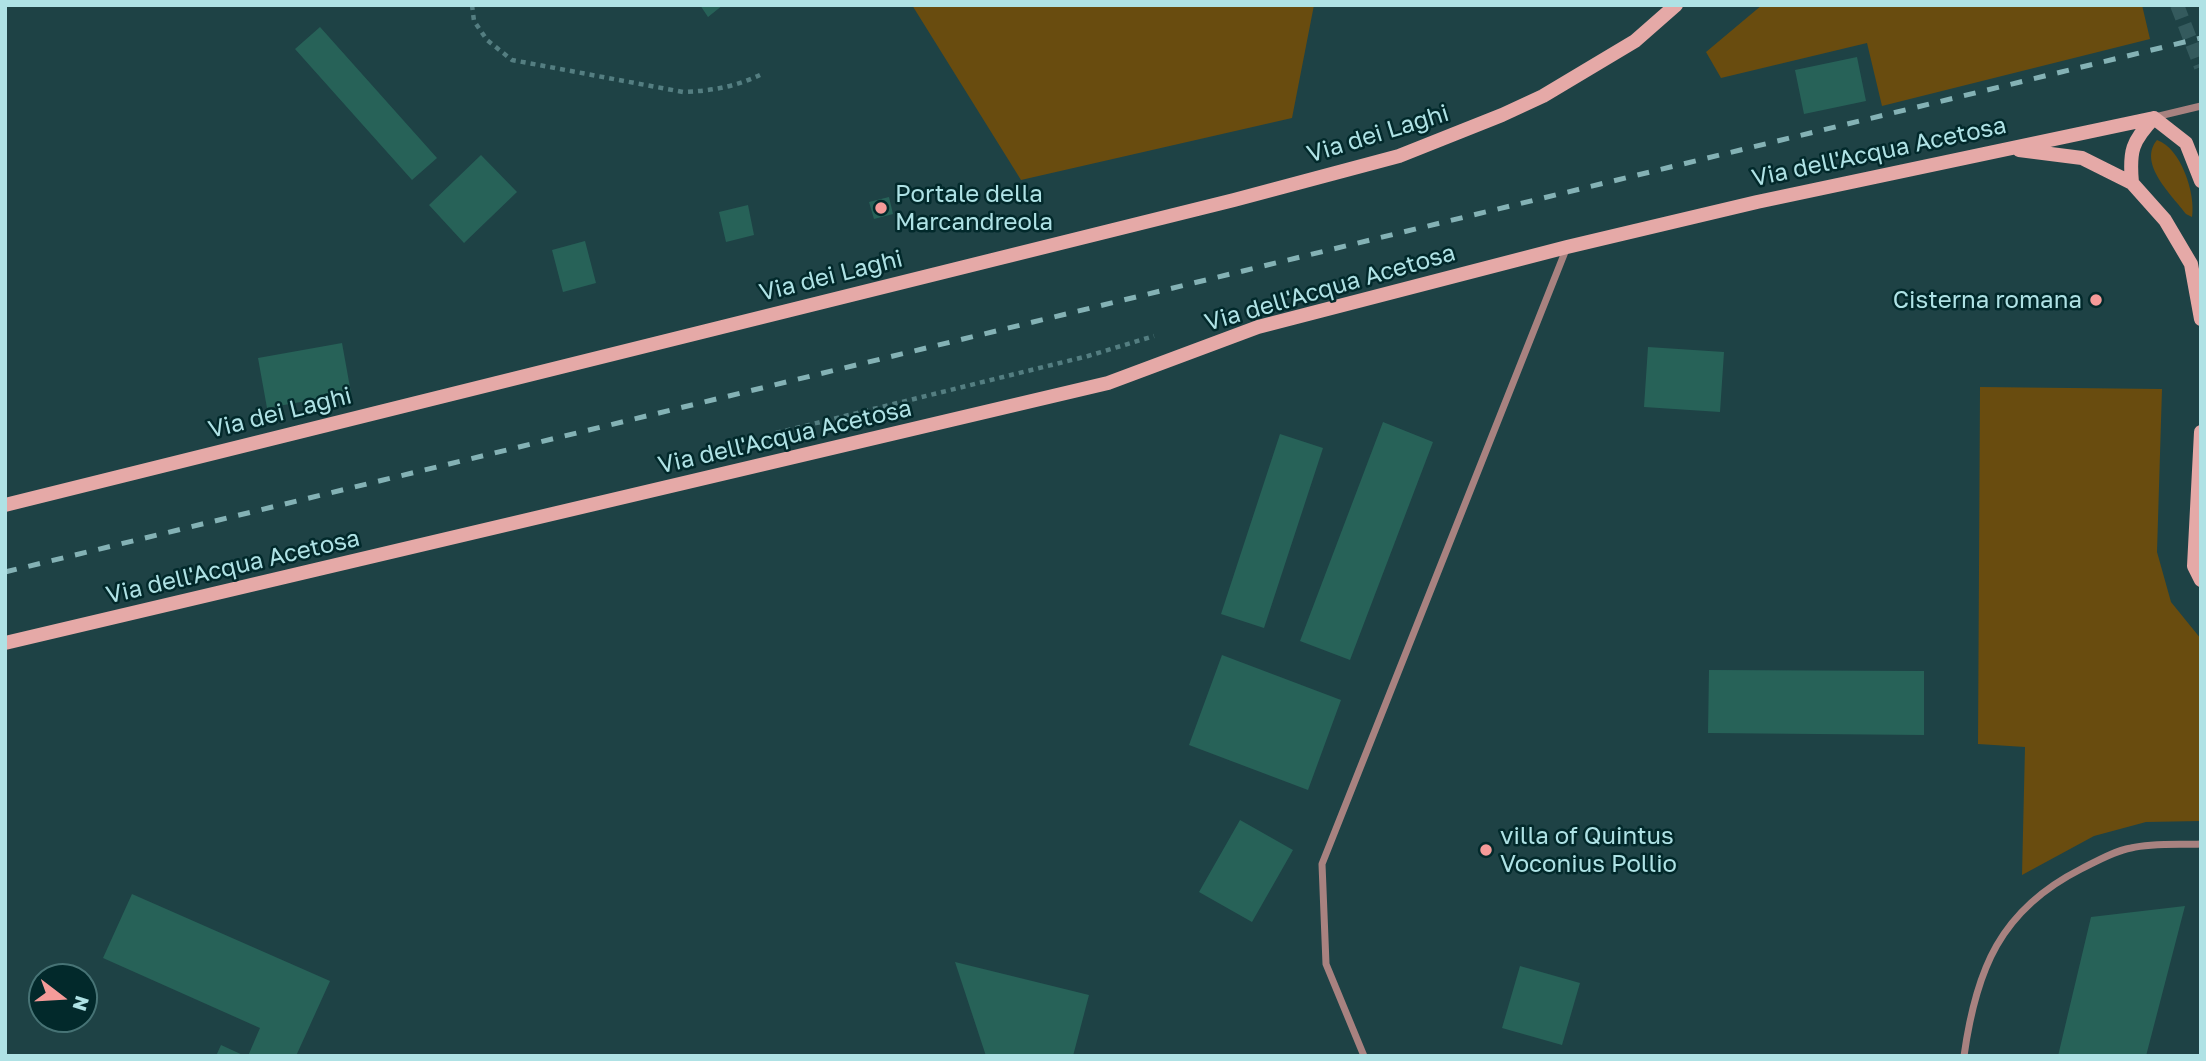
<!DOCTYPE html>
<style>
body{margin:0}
#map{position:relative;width:2206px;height:1061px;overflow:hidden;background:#1e4245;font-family:"Golos Text",sans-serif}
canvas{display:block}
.frame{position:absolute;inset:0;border:7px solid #afe2e5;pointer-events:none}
.north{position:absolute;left:28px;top:963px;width:70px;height:70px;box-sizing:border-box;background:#02292b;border:2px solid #477375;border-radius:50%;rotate:107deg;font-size:19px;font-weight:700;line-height:28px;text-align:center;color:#afe2e5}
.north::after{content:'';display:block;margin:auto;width:24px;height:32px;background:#f59b99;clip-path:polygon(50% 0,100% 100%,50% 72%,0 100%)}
</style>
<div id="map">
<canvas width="2206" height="1061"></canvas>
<div class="frame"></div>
<div class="north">N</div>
</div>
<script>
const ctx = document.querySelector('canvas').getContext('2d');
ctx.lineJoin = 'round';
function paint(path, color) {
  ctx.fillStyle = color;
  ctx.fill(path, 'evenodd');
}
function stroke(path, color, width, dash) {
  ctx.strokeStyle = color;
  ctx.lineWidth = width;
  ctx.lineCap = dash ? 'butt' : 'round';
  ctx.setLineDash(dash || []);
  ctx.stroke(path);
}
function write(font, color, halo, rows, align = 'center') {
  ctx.font = font + ' "Golos Text",sans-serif';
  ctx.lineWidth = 5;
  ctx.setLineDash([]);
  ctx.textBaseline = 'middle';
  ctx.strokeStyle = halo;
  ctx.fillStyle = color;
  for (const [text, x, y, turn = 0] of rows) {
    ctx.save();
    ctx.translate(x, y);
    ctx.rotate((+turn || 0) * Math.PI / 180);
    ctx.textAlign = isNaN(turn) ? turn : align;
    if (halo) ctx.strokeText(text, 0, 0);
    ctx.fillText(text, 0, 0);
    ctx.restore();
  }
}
paint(new Path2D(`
 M 912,5 L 1314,5 L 1292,118 L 1021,180 Z
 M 1762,5 L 2142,5 L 2150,39 L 1882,106 L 1867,43 L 1721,78 L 1706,52 Z
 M 2157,140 C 2181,148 2196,194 2192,217 L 2186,214 C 2173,196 2137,164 2157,140 Z
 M 1980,387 L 2162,389 L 2157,552 L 2171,602 L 2201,639 L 2201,821 L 2146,822 L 2094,836 L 2022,875 L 2025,747 L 1978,744 Z`), '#694c0f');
paint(new Path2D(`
 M 700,5 L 723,5 L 708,17 Z
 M 320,27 L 437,158 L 412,180 L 295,49 Z
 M 1857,57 L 1866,101 L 1804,114 L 1795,70 Z
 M 481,155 L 517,192 L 464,243 L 429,205 Z
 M 889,197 L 893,214 L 874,219 L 869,202 Z
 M 748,205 L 754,235 L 726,242 L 719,212 Z
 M 585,241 L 596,283 L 563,292 L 552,250 Z
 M 342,343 L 351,393 L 267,408 L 258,358 Z
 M 1648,347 L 1724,352 L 1720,412 L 1644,407 Z
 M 1383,422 L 1433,442 L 1350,660 L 1300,641 Z
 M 1280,434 L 1323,448 L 1264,628 L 1221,614 Z
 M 1222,655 L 1341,700 L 1308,790 L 1189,745 Z
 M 1709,670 L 1924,671 L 1924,735 L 1708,733 Z
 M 1240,820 L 1293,850 L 1252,922 L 1199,892 Z
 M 132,894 L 330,981 L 296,1056 L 248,1056 L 260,1028 L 103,958 Z
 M 2185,906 L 2146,1056 L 2058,1056 L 2091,917 Z
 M 955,962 L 1089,995 L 1073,1056 L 986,1056 Z
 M 1520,966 L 1580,983 L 1562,1045 L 1502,1028 Z
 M 221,1045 L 245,1056 L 216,1056 Z`), '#276258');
stroke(new Path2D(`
 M 2177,5 L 2201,67`), '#345a5d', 14, [14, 7]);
stroke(new Path2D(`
 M 472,5 L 474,21 L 487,40 L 512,60 L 683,92 C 711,91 734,87 760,75
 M 776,433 L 1088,356 L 1154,336`), '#547e81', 4.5, [5, 5]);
stroke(new Path2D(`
 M 2155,117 L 2201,106
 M 1364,1056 L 1326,964 L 1322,864 L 1567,247
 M 1964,1056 C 1976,970 2000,910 2081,869 C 2097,861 2114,851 2131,848 C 2153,843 2178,845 2201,844`), '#a88280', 7);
stroke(new Path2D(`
 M 2154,118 L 2186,143 L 2201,181
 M 2019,150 L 2082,158 L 2132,183 L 2165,220 L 2191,264 L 2201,319
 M 2132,183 C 2129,151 2132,141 2154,118
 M 2201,432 L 2194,566 L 2201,580
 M 5,505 L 1234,200 L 1399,156 L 1502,115 L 1543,96 L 1635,41 L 1676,5
 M 5,643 L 1108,383 L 1258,327 L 1567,247 L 1757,202 L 2154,118`), '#e5a9a7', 14);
stroke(new Path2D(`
 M 5,572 L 2201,38`), '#84b2b5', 5, [12, 12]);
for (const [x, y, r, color] of [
 [881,208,7,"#f59b99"],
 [2096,300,7,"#f59b99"],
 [1486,850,7,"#f59b99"]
]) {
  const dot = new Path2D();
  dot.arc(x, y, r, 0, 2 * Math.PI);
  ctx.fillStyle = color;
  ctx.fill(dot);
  stroke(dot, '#02292b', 2.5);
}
write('24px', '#afe2e5', '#02292b', [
 ["Via dei Laghi",1378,134,-17],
 ["Via dell'Acqua Acetosa",1879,152,-12],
 ["Via dei Laghi",831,276,-14],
 ["Via dell'Acqua Acetosa",1330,288,-16],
 ["Via dei Laghi",280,413,-14],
 ["Via dell'Acqua Acetosa",785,437,-13],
 ["Via dell'Acqua Acetosa",233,567,-13]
]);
write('24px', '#afe2e5', '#02292b', [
 ["Portale della",895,194],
 ["Marcandreola",895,222],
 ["Cisterna romana",2082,300,"right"],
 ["villa of Quintus",1500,836],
 ["Voconius Pollio",1500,864]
], 'left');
</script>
